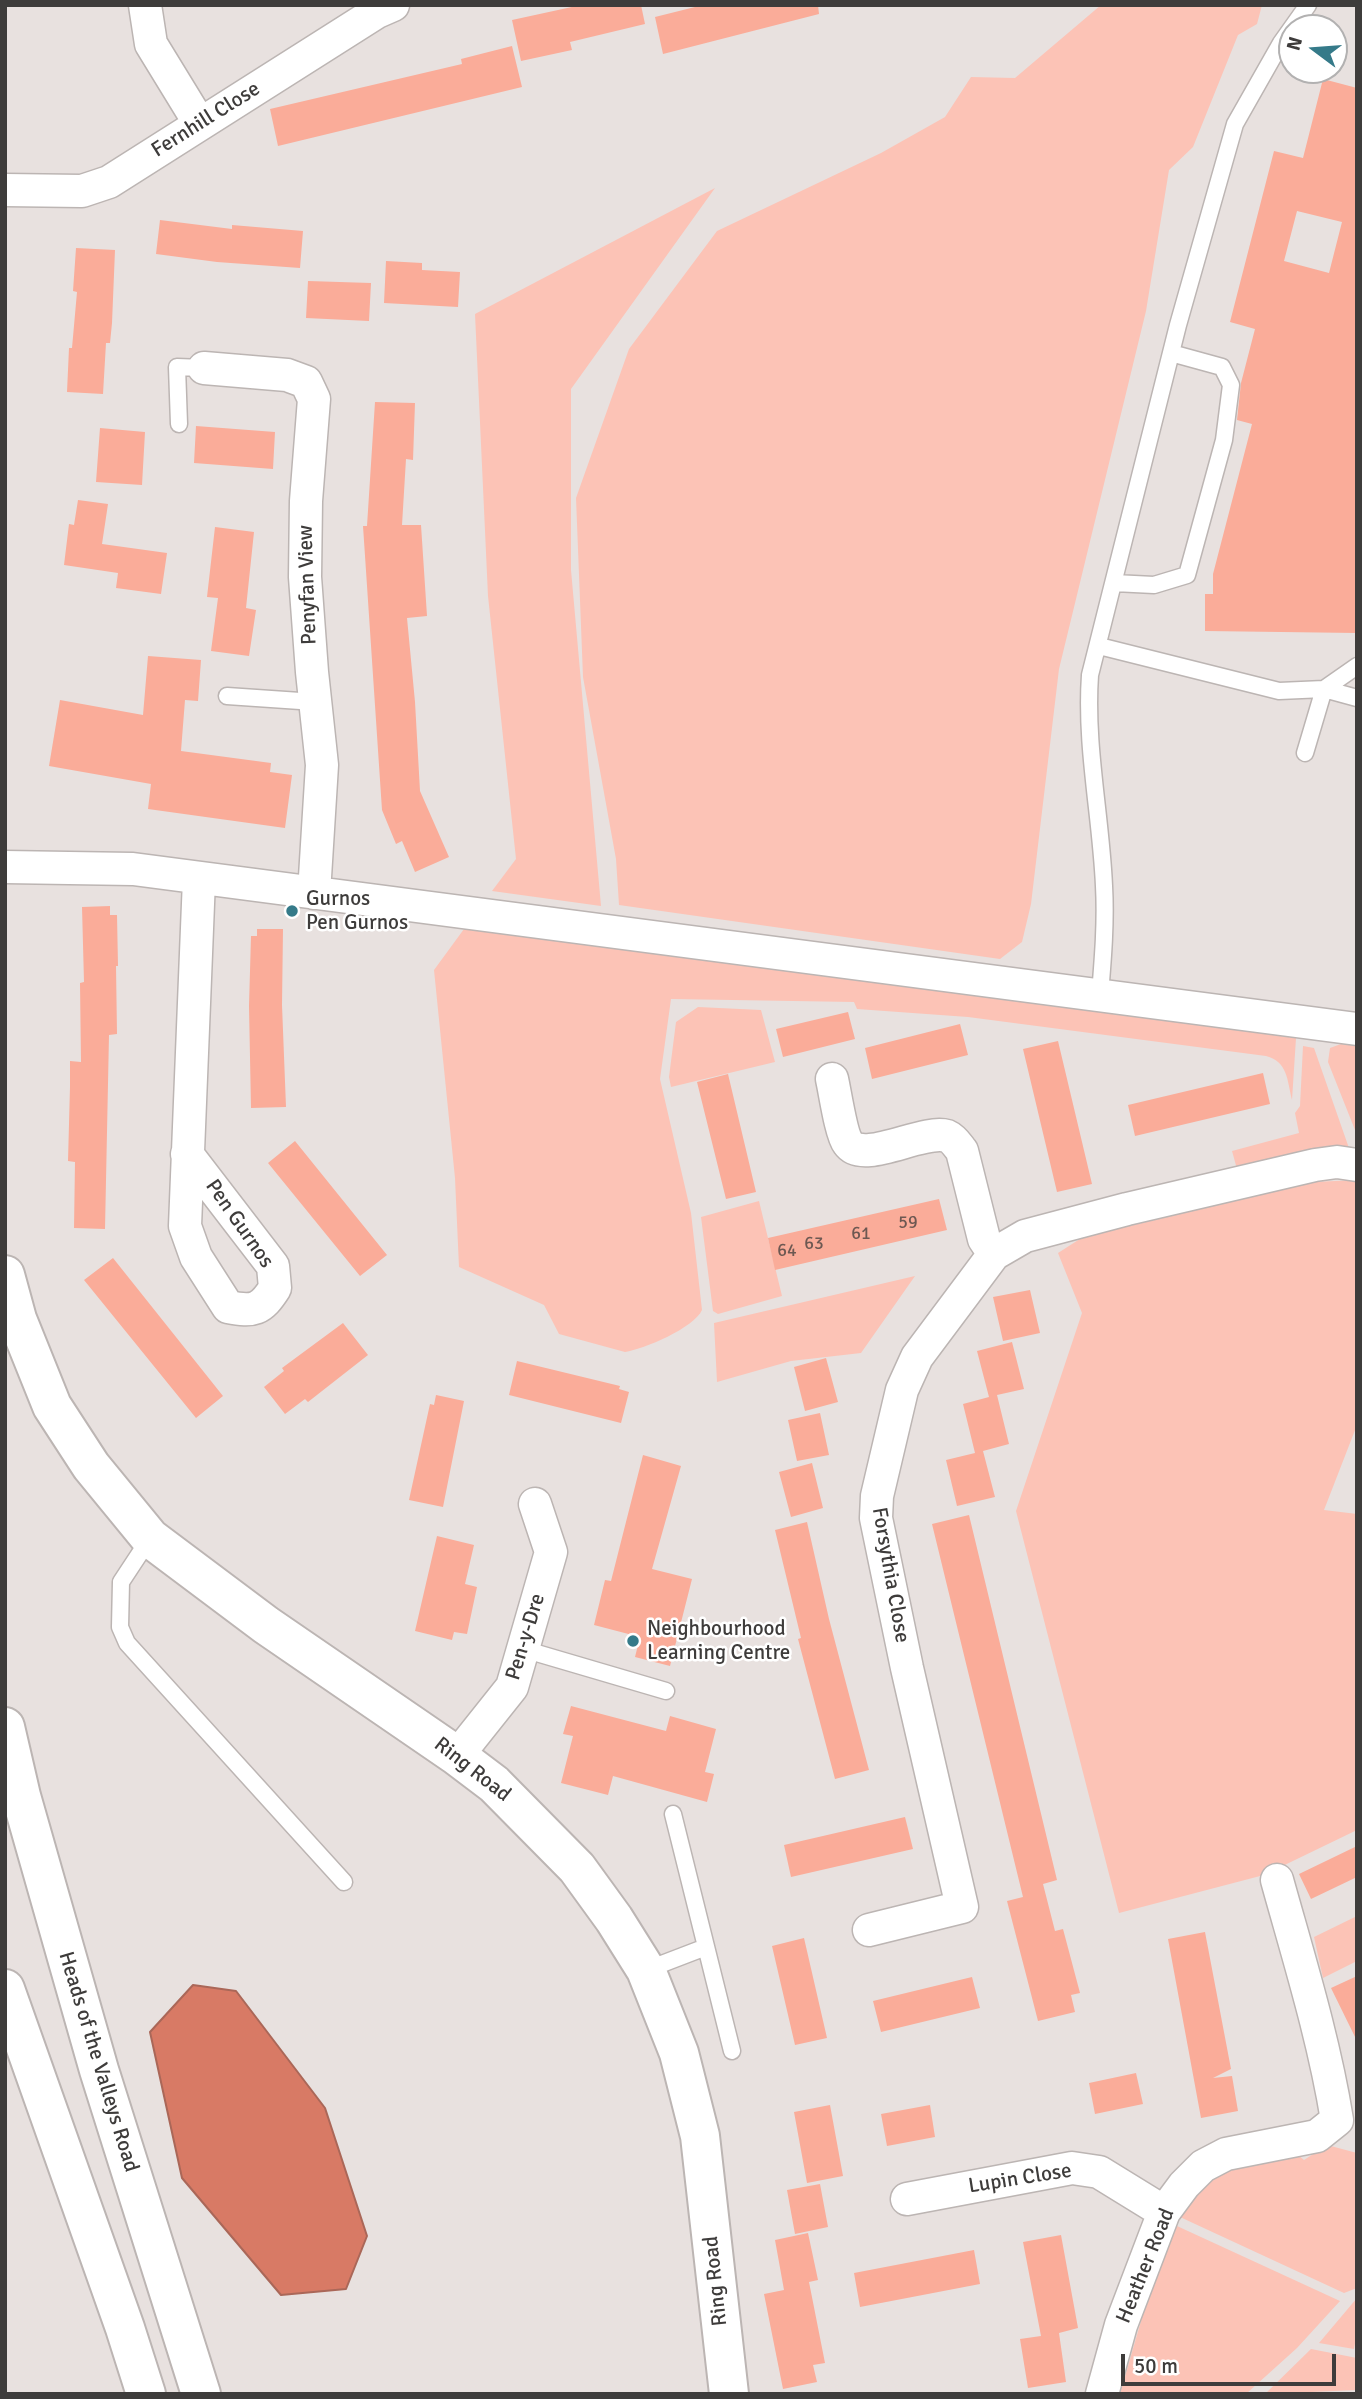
<!DOCTYPE html>
<style>
body{margin:0}
#map{position:relative;width:1362px;height:2399px;overflow:hidden;background:#e8e1df;font-family:Signika,sans-serif}
canvas{display:block}
.frame{position:absolute;inset:0;border:7px solid #3e3c3b;pointer-events:none}
.north{position:absolute;left:1278px;top:14px;width:70px;height:70px;box-sizing:border-box;background:#fff;border:2px solid #b2b1b1;border-radius:50%;rotate:286deg;font-size:19px;font-weight:700;line-height:28px;text-align:center;color:#3e3c3b}
.north::after{content:'';display:block;margin:auto;width:24px;height:32px;background:#357a89;clip-path:polygon(50% 0,100% 100%,50% 72%,0 100%)}
.scale{position:absolute;left:1121px;top:2354px;width:215px;height:32px;box-sizing:border-box;border:4px solid #3e3c3b;border-top:0;padding-left:9px;font-size:21px;line-height:24px;white-space:nowrap;color:#3e3c3b;-webkit-text-stroke:5px #fff;paint-order:stroke}
</style>
<div id="map">
<canvas width="1362" height="2399"></canvas>
<div class="frame"></div>
<div class="north">N</div>
<div class="scale">50 m</div>
</div>
<script>
const ctx = document.querySelector('canvas').getContext('2d');
ctx.lineJoin = 'round';
function paint(path, color) {
  ctx.fillStyle = color;
  ctx.fill(path, 'evenodd');
}
function stroke(path, color, width, dash) {
  ctx.strokeStyle = color;
  ctx.lineWidth = width;
  ctx.lineCap = dash ? 'butt' : 'round';
  ctx.setLineDash(dash || []);
  ctx.stroke(path);
}
function write(font, color, halo, rows, align = 'center') {
  ctx.font = font + ' Signika,sans-serif';
  ctx.lineWidth = 5;
  ctx.setLineDash([]);
  ctx.textBaseline = 'middle';
  ctx.strokeStyle = halo;
  ctx.fillStyle = color;
  for (const [text, x, y, turn = 0] of rows) {
    ctx.save();
    ctx.translate(x, y);
    ctx.rotate((+turn || 0) * Math.PI / 180);
    ctx.textAlign = isNaN(turn) ? turn : align;
    if (halo) ctx.strokeText(text, 0, 0);
    ctx.fillText(text, 0, 0);
    ctx.restore();
  }
}
paint(new Path2D(`
 M 1101,5 L 1262,5 L 1257,24 L 1238,35 L 1193,147 L 1169,170 L 1146,311 L 1059,669 L 1031,904 L 1022,942 L 1000,959 L 619,905 L 616,859 L 583,677 L 576,498 L 629,349 L 717,231 L 881,153 L 945,117 L 971,77 L 1015,78 Z
 M 715,188 L 571,389 L 571,570 L 601,906 L 492,891 L 516,859 L 488,596 L 475,314 Z
 M 464,929 L 694,957 L 1296,1038 L 1292,1100 C 1287,1080 1288,1062 1266,1056 L 968,1017 L 857,1009 L 854,1002 L 671,999 L 660,1079 L 691,1213 L 702,1310 C 694,1328 644,1349 625,1352 L 559,1334 L 544,1305 L 459,1267 L 455,1178 L 434,970 Z
 M 698,1007 L 761,1010 L 775,1062 L 671,1087 L 669,1077 L 676,1022 Z
 M 1341,1044 L 1357,1046 L 1357,1135 L 1328,1062 L 1330,1048 Z
 M 1303,1046 L 1314,1048 L 1350,1151 L 1237,1169 L 1232,1151 L 1299,1133 L 1295,1113 L 1300,1106 Z
 M 1357,1180 L 1357,1425 L 1324,1510 L 1357,1514 L 1357,1830 L 1264,1875 L 1119,1913 L 1016,1511 L 1082,1313 L 1058,1253 L 1083,1237 L 1314,1182 Z
 M 759,1201 L 782,1296 L 718,1314 L 713,1311 L 701,1217 Z
 M 915,1276 L 861,1353 L 791,1361 L 717,1382 L 714,1323 Z
 M 1357,1916 L 1357,1961 L 1323,1978 L 1314,1937 Z
 M 1327,2145 L 1357,2153 L 1357,2288 L 1344,2293 L 1180,2217 L 1198,2182 L 1219,2166 L 1298,2155 L 1304,2160 Z
 M 1177,2226 L 1340,2301 L 1297,2348 L 1246,2394 L 1120,2394 L 1145,2307 Z
 M 1357,2298 L 1357,2333 L 1354,2349 L 1319,2343 Z
 M 1311,2349 L 1357,2358 L 1357,2390 L 1265,2394 Z`), '#fcc3b6');
const water = new Path2D(`
 M 193,1985 L 236,1991 L 325,2108 L 367,2236 L 346,2289 L 281,2295 L 182,2178 L 150,2032 Z`);
paint(water, '#d87a65');
stroke(water, '#aa6758', 2);
paint(new Path2D(`
 M 581,5 L 641,5 L 645,24 L 570,42 L 572,50 L 521,61 L 512,20 Z
 M 703,5 L 818,5 L 819,14 L 663,54 L 655,17 Z
 M 512,46 L 522,87 L 278,146 L 270,109 L 462,64 L 461,59 Z
 M 1323,79 L 1357,88 L 1357,633 L 1205,631 L 1205,594 L 1213,594 L 1213,574 L 1252,424 L 1237,420 L 1241,383 L 1255,329 L 1230,322 L 1274,151 L 1303,158 ZM 1297,211 L 1342,222 L 1329,273 L 1284,261 Z
 M 160,220 L 232,229 L 232,225 L 303,231 L 300,268 L 217,262 L 156,254 Z
 M 76,248 L 115,250 L 112,323 L 110,343 L 106,343 L 103,394 L 67,392 L 69,348 L 72,348 L 77,292 L 73,291 Z
 M 386,261 L 422,263 L 422,270 L 460,272 L 458,307 L 384,303 Z
 M 308,281 L 371,283 L 369,321 L 306,318 Z
 M 375,402 L 415,403 L 413,460 L 406,459 L 402,525 L 421,525 L 427,616 L 407,618 L 415,702 L 420,791 L 449,857 L 415,872 L 402,841 L 396,844 L 382,810 L 363,526 L 367,526 Z
 M 196,426 L 275,432 L 273,469 L 194,463 Z
 M 100,428 L 145,432 L 142,485 L 96,482 Z
 M 78,500 L 108,504 L 102,544 L 167,553 L 161,594 L 116,588 L 118,573 L 64,565 L 69,524 L 74,525 Z
 M 215,527 L 254,532 L 246,608 L 256,610 L 249,656 L 211,651 L 218,598 L 207,597 Z
 M 148,656 L 201,660 L 198,701 L 185,700 L 181,751 L 271,763 L 270,772 L 292,775 L 285,828 L 148,809 L 151,784 L 49,766 L 60,700 L 143,715 Z
 M 110,906 L 110,915 L 117,915 L 118,966 L 116,966 L 117,1034 L 109,1035 L 105,1229 L 74,1228 L 75,1162 L 68,1161 L 70,1087 L 70,1061 L 81,1062 L 80,983 L 84,982 L 82,907 Z
 M 257,929 L 283,929 L 282,1005 L 286,1107 L 251,1108 L 249,1006 L 251,936 L 257,936 Z
 M 848,1012 L 855,1039 L 783,1057 L 776,1029 Z
 M 960,1024 L 968,1055 L 872,1079 L 865,1048 Z
 M 1058,1041 L 1092,1184 L 1057,1192 L 1023,1049 Z
 M 1263,1073 L 1270,1104 L 1135,1136 L 1128,1105 Z
 M 728,1074 L 756,1192 L 726,1199 L 697,1082 Z
 M 295,1141 L 387,1255 L 360,1276 L 268,1163 Z
 M 939,1199 L 947,1230 L 775,1270 L 768,1238 Z
 M 113,1258 L 223,1396 L 196,1418 L 84,1280 Z
 M 1030,1290 L 1040,1333 L 1003,1341 L 993,1297 Z
 M 343,1323 L 368,1355 L 308,1402 L 305,1399 L 285,1414 L 264,1387 L 284,1371 L 282,1368 Z
 M 1012,1342 L 1024,1389 L 997,1395 L 1009,1444 L 983,1451 L 995,1497 L 957,1506 L 946,1460 L 975,1453 L 963,1404 L 989,1397 L 977,1351 Z
 M 826,1358 L 838,1402 L 805,1411 L 794,1367 Z
 M 517,1361 L 620,1386 L 619,1389 L 629,1392 L 621,1423 L 509,1395 Z
 M 436,1395 L 464,1401 L 443,1507 L 409,1500 L 430,1404 L 434,1405 Z
 M 820,1413 L 829,1455 L 797,1461 L 788,1420 Z
 M 643,1455 L 681,1466 L 652,1569 L 692,1579 L 670,1666 L 635,1657 L 640,1637 L 594,1625 L 605,1580 L 611,1581 Z
 M 812,1463 L 823,1508 L 791,1517 L 779,1472 Z
 M 969,1515 L 1057,1880 L 1043,1884 L 1055,1931 L 1063,1929 L 1080,1993 L 1071,1995 L 1075,2012 L 1038,2021 L 1007,1901 L 1023,1897 L 932,1524 Z
 M 807,1522 L 829,1619 L 869,1770 L 835,1779 L 798,1639 L 801,1638 L 775,1530 Z
 M 437,1536 L 474,1545 L 465,1584 L 477,1587 L 467,1634 L 454,1632 L 452,1640 L 415,1631 Z
 M 571,1706 L 666,1731 L 670,1716 L 716,1729 L 705,1772 L 714,1774 L 707,1802 L 613,1776 L 608,1795 L 561,1783 L 573,1736 L 563,1734 Z
 M 905,1817 L 913,1849 L 791,1877 L 784,1845 Z
 M 1357,1846 L 1357,1877 L 1311,1899 L 1299,1874 Z
 M 1205,1932 L 1231,2069 L 1213,2078 L 1232,2076 L 1238,2111 L 1201,2118 L 1168,1939 Z
 M 804,1938 L 827,2038 L 795,2045 L 772,1946 Z
 M 1357,1976 L 1357,2041 L 1331,1988 Z
 M 972,1977 L 980,2008 L 881,2032 L 873,2001 Z
 M 1136,2073 L 1143,2104 L 1095,2114 L 1089,2083 Z
 M 830,2105 L 843,2176 L 807,2183 L 794,2112 Z
 M 930,2105 L 935,2137 L 887,2146 L 881,2114 Z
 M 820,2184 L 828,2227 L 795,2234 L 787,2190 Z
 M 808,2233 L 818,2280 L 809,2282 L 825,2363 L 813,2365 L 817,2382 L 783,2389 L 764,2294 L 784,2290 L 775,2240 Z
 M 1061,2235 L 1078,2328 L 1059,2333 L 1066,2382 L 1028,2388 L 1020,2339 L 1041,2336 L 1023,2242 Z
 M 974,2250 L 980,2284 L 860,2307 L 854,2273 Z`), '#faac99');
const lane = new Path2D(`
 M 179,424 L 177,367 L 204,368
 M 1114,583 L 1154,585 L 1187,575 L 1224,440 L 1231,385 L 1222,367 L 1171,353
 M 1099,646 L 1279,691 L 1324,689 L 1357,698
 M 227,696 L 315,702
 M 1305,753 L 1324,689 L 1357,666
 M 1100,994 C 1103,958 1106,922 1104,886 C 1101,816 1085,746 1090,675 L 1178,325 L 1235,124 L 1281,43 L 1308,5
 M 150,1538 L 121,1582 L 120,1627 L 127,1643 L 344,1882
 M 523,1649 L 666,1691
 M 673,1814 L 732,2051
 M 646,1970 L 706,1947`);
const street = new Path2D(`
 M 145,5 L 151,44 L 200,124
 M 5,190 L 82,191 L 109,182 L 377,12 L 393,5
 M 204,368 L 287,375 L 306,382 L 314,399 L 306,501 L 305,577 L 312,672 L 322,765 L 314,893
 M 5,867 L 133,869 L 1357,1029
 M 832,1079 C 835,1092 841,1134 848,1143 C 863,1165 922,1129 947,1136 C 954,1139 958,1146 962,1151 L 984,1239 L 994,1254
 M 187,1154 L 273,1266 L 275,1288 C 261,1310 254,1312 228,1307 L 196,1257 L 185,1226 L 199,879
 M 457,1756 L 512,1687 L 551,1552 L 535,1504
 M 869,1930 L 962,1907 L 907,1668 L 876,1518 L 877,1496 L 902,1390 L 917,1357 L 994,1254 L 1025,1236 L 1127,1209 L 1315,1165 L 1337,1162 L 1357,1165
 M 907,2199 L 1072,2168 L 1099,2172 L 1164,2212
 M 1102,2394 L 1121,2325 L 1164,2212 L 1184,2185 L 1203,2166 L 1226,2154 L 1317,2136 L 1337,2120 C 1324,2039 1299,1959 1277,1880`);
const secondary = new Path2D(`
 M 5,1275 L 17,1319 L 52,1406 L 91,1466 L 150,1538 L 266,1625 L 457,1756 L 494,1784 L 577,1868 L 614,1919 L 646,1970 L 679,2053 L 700,2136 L 729,2394`);
const highway = new Path2D(`
 M 5,1727 L 21,1796 L 99,2070 L 201,2394
 M 5,1989 L 125,2328 L 146,2394`);
stroke(lane, '#bcb5b3', 19);
stroke(street, '#bcb5b3', 35);
stroke(secondary, '#bcb5b3', 42);
stroke(highway, '#bcb5b3', 42);
stroke(lane, '#fff', 16);
stroke(street, '#fff', 32);
stroke(secondary, '#fff', 38);
stroke(highway, '#fff', 38);
for (const [x, y, r, color] of [
 [292,911,7,"#357a89"],
 [633,1641,7,"#357a89"]
]) {
  const dot = new Path2D();
  dot.arc(x, y, r, 0, 2 * Math.PI);
  ctx.fillStyle = color;
  ctx.fill(dot);
  stroke(dot, '#fff', 2.5);
}
write('18px', '#6d5852', null, [
 ["59",908,1223],
 ["61",861,1234],
 ["63",814,1244],
 ["64",787,1251]
]);
write('21px', '#3e3c3b', '#fff', [
 ["Fernhill Close",206,120,-32],
 ["Penyfan View",308,585,-92],
 ["Pen Gurnos",239,1224,55],
 ["Forsythia Close",890,1575,80],
 ["Pen-y-Dre",526,1637,-73],
 ["Ring Road",472,1770,38],
 ["Heads of the Valleys Road",98,2062,73],
 ["Lupin Close",1020,2179,-9],
 ["Heather Road",1146,2266,-68],
 ["Ring Road",716,2281,-96]
]);
write('21px', '#3e3c3b', '#fff', [
 ["Gurnos",306,899],
 ["Pen Gurnos",306,923],
 ["Neighbourhood",647,1629],
 ["Learning Centre",647,1653]
], 'left');
</script>
